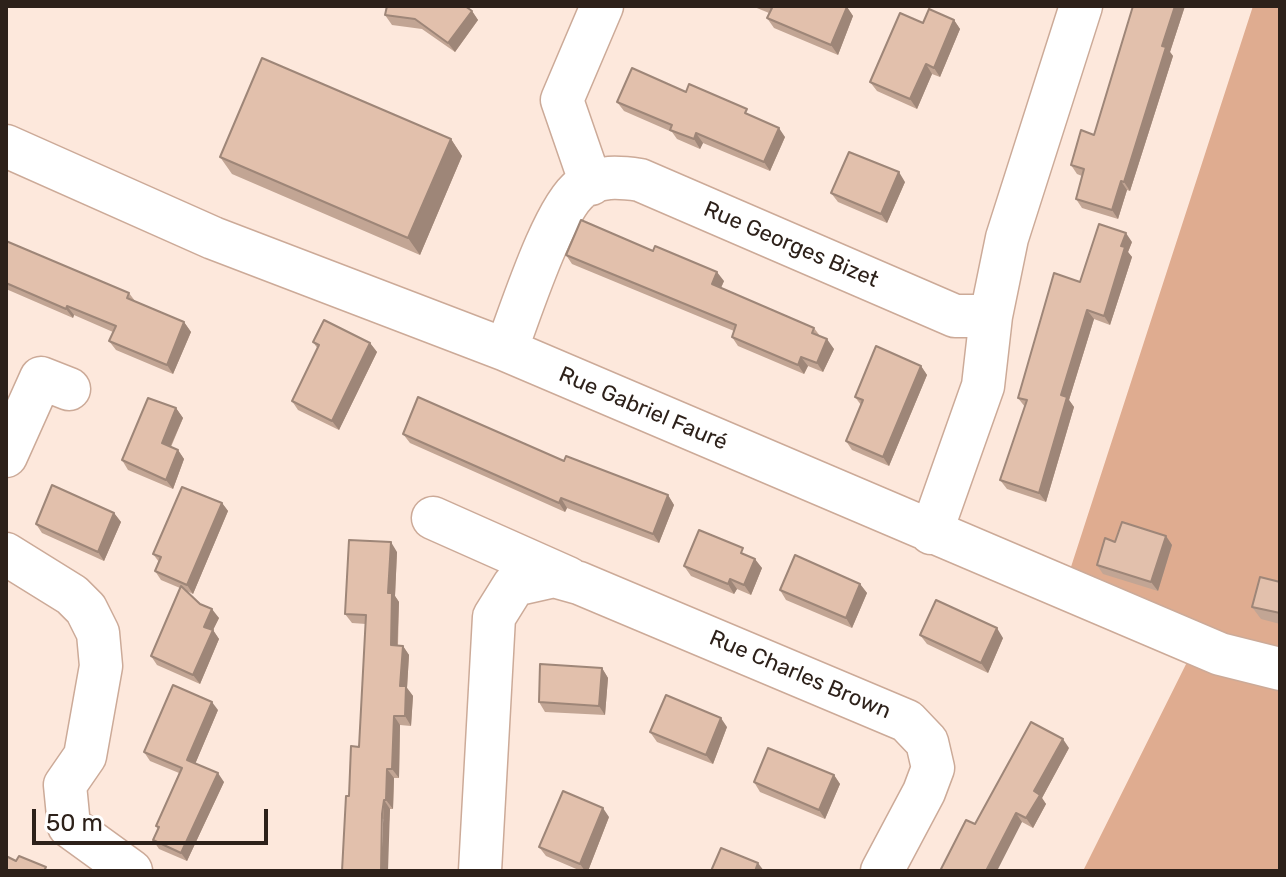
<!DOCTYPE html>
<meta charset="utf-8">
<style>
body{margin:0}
#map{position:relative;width:1286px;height:877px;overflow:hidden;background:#fde8dc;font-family:Rubik,sans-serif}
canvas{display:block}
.frame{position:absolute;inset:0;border:8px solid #2d211a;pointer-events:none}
.scale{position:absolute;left:32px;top:809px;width:236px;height:36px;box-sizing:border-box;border:4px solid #2d211a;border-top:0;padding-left:10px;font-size:24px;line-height:28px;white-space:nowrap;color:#2d211a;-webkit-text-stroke:6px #fff;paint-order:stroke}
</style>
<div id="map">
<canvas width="1286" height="877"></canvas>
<div class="frame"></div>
<div class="scale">50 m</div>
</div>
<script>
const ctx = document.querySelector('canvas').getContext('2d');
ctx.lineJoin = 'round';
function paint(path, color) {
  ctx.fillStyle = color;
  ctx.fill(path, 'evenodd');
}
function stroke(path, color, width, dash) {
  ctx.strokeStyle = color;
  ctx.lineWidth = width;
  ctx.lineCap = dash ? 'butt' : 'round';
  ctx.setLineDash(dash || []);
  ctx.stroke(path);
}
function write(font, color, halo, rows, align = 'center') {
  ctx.font = font + ' Rubik,sans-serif';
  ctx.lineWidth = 7;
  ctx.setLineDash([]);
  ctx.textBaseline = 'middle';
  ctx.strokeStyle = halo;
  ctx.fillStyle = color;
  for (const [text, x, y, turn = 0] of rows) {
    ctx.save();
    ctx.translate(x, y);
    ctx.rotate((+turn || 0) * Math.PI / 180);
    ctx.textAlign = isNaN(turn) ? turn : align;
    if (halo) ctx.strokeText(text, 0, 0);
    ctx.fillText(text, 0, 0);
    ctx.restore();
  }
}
paint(new Path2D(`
 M 1253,6 L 1280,6 L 1280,871 L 1083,871 L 1204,628 L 1070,570 Z`), '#dfac90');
const minor = new Path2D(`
 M 6,146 L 213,238 L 506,350 L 1220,654 L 1280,669
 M 591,184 L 562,100 L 602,6
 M 506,350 C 520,314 553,209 581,188 C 599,175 619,177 640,180 L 955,316 L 991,316
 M 6,456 L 41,378 L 69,389
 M 433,518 L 568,578
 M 931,533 L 983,386 L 991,316 L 1007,238 L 1081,6
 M 6,554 L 72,595 L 86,609 L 98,633 L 101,666 L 85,756 L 65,785 L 69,826 L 131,871
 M 480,871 L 494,617 L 514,585 L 554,576 L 579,583 L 907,721 L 927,742 L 933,768 L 924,792 L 882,871`);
stroke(minor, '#ccaa98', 45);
stroke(minor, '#fff', 42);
paint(new Path2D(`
 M 752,6 L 845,6 L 847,7 L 853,16 L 838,55 L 774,28 L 767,18 L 769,13 Z
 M 1133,6 L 1185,6 L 1170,52 L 1173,56 L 1130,191 L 1127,190 L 1118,219 L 1082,208 L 1076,199 L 1082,176 L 1077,174 L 1071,165 L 1094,135 Z
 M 472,11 L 478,20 L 455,52 L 422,29 L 392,25 L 385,15 Z
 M 954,20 L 960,29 L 940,77 L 932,74 L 917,109 L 877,91 L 870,82 L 923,23 Z
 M 686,92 L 752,116 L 785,137 L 770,171 L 703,143 L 700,149 L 677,139 L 672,132 L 624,111 L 617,102 Z
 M 451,139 L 462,156 L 420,255 L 232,174 L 220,157 Z
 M 905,182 L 887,223 L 838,202 L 831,193 Z
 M 6,241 L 129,293 L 135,301 L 184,322 L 191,332 L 173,374 L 116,350 L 109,341 L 113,332 L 74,315 L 73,318 L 6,289 Z
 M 1132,242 L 1128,252 L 1132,257 L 1110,325 L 1094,319 L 1069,400 L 1074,407 L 1046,502 L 1007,489 L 1000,480 L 1025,407 L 1018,398 L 1080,282 Z
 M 566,255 L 724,281 L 721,288 L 814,328 L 820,336 L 834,349 L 823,372 L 808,366 L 804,374 L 738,346 L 732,337 L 734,331 L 572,264 Z
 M 313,342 L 370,343 L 377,352 L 339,430 L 298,410 L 292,401 L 318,349 Z
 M 921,366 L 927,375 L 889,466 L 852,450 L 846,441 L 861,405 L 855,397 Z
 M 176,408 L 183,418 L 171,447 L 178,450 L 184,459 L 173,489 L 128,470 L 122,460 Z
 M 403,434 L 564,461 L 668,495 L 674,505 L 659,543 L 567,508 L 565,512 L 410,443 Z
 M 222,503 L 228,511 L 193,594 L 187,591 L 200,604 L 219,618 L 213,630 L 219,639 L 200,684 L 157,665 L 151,656 L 180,588 L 161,580 L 155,571 L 159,562 L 153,554 Z
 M 114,513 L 121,522 L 104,561 L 42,533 L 36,524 Z
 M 1166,536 L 1172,545 L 1158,591 L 1103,574 L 1097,565 Z
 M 397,552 L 395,596 L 399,602 L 398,645 L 403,646 L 409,655 L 407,688 L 413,696 L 411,726 L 400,725 L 399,778 L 394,778 L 393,809 L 390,809 L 389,823 L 349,796 L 359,747 L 366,624 L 352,623 L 345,614 Z
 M 749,556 L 762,568 L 751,595 L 737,589 L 734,594 L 691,576 L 684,566 Z
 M 1280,582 L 1280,624 L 1261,619 L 1252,607 Z
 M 860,584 L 867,593 L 852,628 L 786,600 L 780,590 Z
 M 920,635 L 1003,638 L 988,673 L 927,644 Z
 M 602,668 L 608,678 L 605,715 L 545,712 L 539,702 Z
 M 218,710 L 195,764 L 224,782 L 187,861 L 159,849 L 153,840 L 158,829 L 156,826 L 179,773 L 150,761 L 144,752 Z
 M 727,727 L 713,764 L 657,742 L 650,732 Z
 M 1069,748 L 1042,798 L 1046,804 L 1033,828 L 1022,822 L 975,824 Z
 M 834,775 L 840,784 L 825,819 L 760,792 L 754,782 Z
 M 609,817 L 588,871 L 581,871 L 546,856 L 539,847 Z`), '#c2a594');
paint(new Path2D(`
 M 1175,6 L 1185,6 L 1170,52 L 1173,56 L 1130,191 L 1124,182 L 1162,46 Z
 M 847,7 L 853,16 L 838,55 L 831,45 Z
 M 472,11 L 478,20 L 455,52 L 448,43 Z
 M 954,20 L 960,29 L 940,77 L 934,68 Z
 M 926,64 L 932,74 L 917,109 L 910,99 Z
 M 779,128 L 785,137 L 770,171 L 764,162 Z
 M 696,133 L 703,143 L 700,149 L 694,139 Z
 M 451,139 L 462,156 L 420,255 L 408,238 Z
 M 899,172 L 905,182 L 887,223 L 881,214 Z
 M 1121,181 L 1127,190 L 1118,219 L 1112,210 Z
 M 1126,233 L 1132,242 L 1128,252 L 1132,257 L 1110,325 L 1104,316 L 1121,246 Z
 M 717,272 L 724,281 L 718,294 L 712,284 Z
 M 67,306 L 74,315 L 73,318 L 66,309 Z
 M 1087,310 L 1094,319 L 1069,400 L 1074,407 L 1046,502 L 1039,493 L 1061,395 Z
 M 184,322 L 191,332 L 173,374 L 167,365 Z
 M 827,339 L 834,349 L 823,372 L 817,363 Z
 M 370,343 L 377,352 L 339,430 L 332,421 Z
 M 801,357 L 808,366 L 804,374 L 798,365 Z
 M 921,366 L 927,375 L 889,466 L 883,457 Z
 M 176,408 L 183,418 L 168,452 L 162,443 Z
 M 178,450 L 184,459 L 173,489 L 166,480 Z
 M 668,495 L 674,505 L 659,543 L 653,534 Z
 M 561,498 L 567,508 L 565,512 L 559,503 Z
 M 222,503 L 228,511 L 193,594 L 187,585 Z
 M 114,513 L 121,522 L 104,561 L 98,552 Z
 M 1166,536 L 1172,545 L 1158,591 L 1151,582 Z
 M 391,542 L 397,552 L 395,596 L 399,602 L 397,654 L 391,645 L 388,593 Z
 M 755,559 L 762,568 L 751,595 L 744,585 Z
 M 730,579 L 737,589 L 734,594 L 728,584 Z
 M 860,584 L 867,593 L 852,628 L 846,618 Z
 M 212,609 L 219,618 L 213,630 L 219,639 L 200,684 L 193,675 L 204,627 Z
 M 997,628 L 1003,638 L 988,673 L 981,663 Z
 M 403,646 L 409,655 L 407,688 L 413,696 L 411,726 L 405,716 L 400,686 Z
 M 602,668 L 608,678 L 605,715 L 599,706 Z
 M 212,702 L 218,710 L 193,769 L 187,760 Z
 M 394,716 L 400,725 L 399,778 L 392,769 Z
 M 721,718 L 727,727 L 713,764 L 706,755 Z
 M 1063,739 L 1069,748 L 1042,798 L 1046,804 L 1033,828 L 1026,818 L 1034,791 Z
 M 387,769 L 394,778 L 393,809 L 386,800 Z
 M 218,773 L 224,782 L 187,861 L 181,853 Z
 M 834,775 L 840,784 L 825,819 L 819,810 Z
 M 384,800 L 390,809 L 388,871 L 381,871 Z
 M 603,808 L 609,817 L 588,871 L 585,871 L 580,864 Z
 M 1016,813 L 1022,822 L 997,871 L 986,871 Z
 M 758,863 L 764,871 L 755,871 Z`), '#9e8678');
const building = new Path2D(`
 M 387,6 L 465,6 L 472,11 L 448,43 L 415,19 L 385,15 Z
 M 768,6 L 845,6 L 847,7 L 831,45 L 767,18 L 772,8 Z
 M 1133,6 L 1175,6 L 1162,46 L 1166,47 L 1124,182 L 1121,181 L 1112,210 L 1076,199 L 1084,169 L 1071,165 L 1081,130 L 1094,135 Z
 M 929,9 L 954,20 L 934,68 L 926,64 L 910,99 L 870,82 L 900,13 L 923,23 Z
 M 262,58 L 451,139 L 408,238 L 220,157 Z
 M 632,68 L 686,92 L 689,84 L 747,109 L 745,113 L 779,128 L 764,162 L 696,133 L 694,139 L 670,130 L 672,125 L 617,102 Z
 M 849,152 L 899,172 L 881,214 L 831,193 Z
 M 581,220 L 653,251 L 655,246 L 717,272 L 712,284 L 814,328 L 812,333 L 827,339 L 817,363 L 801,357 L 798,365 L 732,337 L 736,325 L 566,255 Z
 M 1099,224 L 1126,233 L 1121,246 L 1125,247 L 1104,316 L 1087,310 L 1061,395 L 1067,397 L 1039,493 L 1000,480 L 1027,400 L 1018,398 L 1054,273 L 1080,282 Z
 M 6,241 L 129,293 L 127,298 L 184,322 L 167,365 L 109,341 L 116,326 L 67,306 L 66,309 L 6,283 Z
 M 324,320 L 370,343 L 332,421 L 292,401 L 319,345 L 313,342 Z
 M 876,346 L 921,366 L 883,457 L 846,441 L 863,400 L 855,397 Z
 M 418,397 L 564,461 L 566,456 L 668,495 L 653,534 L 561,498 L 559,503 L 403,434 Z
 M 148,398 L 176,408 L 162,443 L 178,450 L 166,480 L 122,460 Z
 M 52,485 L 114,513 L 98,552 L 36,524 Z
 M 182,487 L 222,503 L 187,585 L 155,571 L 161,557 L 153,554 Z
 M 1122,522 L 1166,536 L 1151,582 L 1097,565 L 1105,538 L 1115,542 Z
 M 699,530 L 743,548 L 741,553 L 755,559 L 744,585 L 730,579 L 728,584 L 684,566 Z
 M 349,540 L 391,542 L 388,593 L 392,593 L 391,645 L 403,646 L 400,686 L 406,686 L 405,716 L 394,716 L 392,769 L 387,769 L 386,800 L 384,800 L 382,814 L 381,871 L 342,871 L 346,796 L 349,796 L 351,746 L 359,747 L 366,615 L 345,614 Z
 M 795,555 L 860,584 L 846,618 L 780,590 Z
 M 1260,577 L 1280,582 L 1280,613 L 1252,607 Z
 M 181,586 L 200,604 L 212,609 L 204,627 L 213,630 L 193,675 L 151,656 Z
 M 936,600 L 997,628 L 981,663 L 920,635 Z
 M 540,664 L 602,668 L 599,706 L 539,702 Z
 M 173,685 L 212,702 L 187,760 L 218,773 L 181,853 L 153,840 L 159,827 L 156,826 L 182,768 L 144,752 Z
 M 666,695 L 721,718 L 706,755 L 650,732 Z
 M 1031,722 L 1063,739 L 1034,791 L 1040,795 L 1026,818 L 1016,813 L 986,871 L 940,871 L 966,820 L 975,824 Z
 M 768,748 L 834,775 L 819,810 L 754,782 Z
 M 563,791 L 603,808 L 580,864 L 539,847 Z
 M 721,848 L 758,863 L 755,871 L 711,871 Z
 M 6,856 L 16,861 L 19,856 L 46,867 L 44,871 L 6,871 Z`);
paint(building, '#e2c0ac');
stroke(building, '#9e8678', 2);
write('22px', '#2d211a', '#fff', [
 ["Rue Georges Bizet",791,245,23],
 ["Rue Gabriel Fauré",643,409,23],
 ["Rue Charles Brown",800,675,23]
]);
</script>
